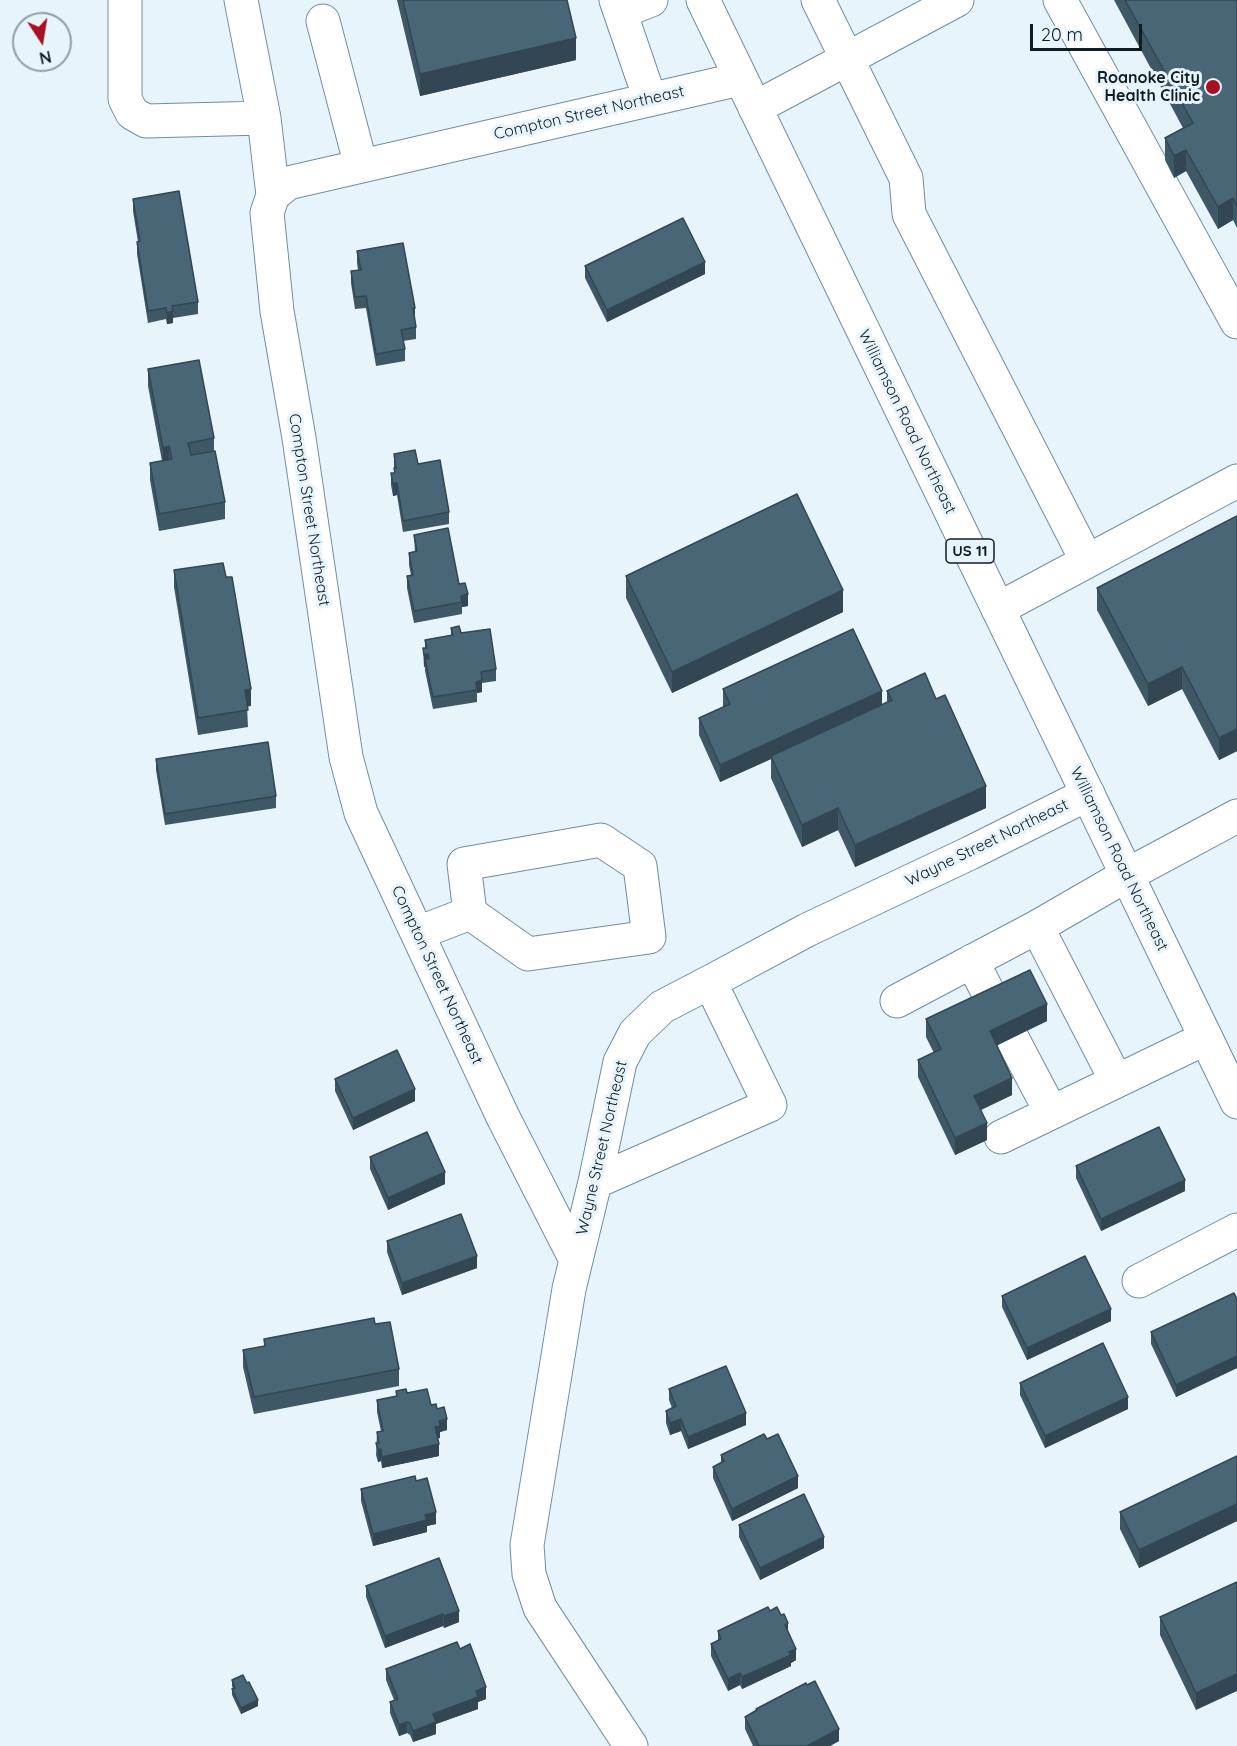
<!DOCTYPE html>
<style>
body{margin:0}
#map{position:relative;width:1237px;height:1746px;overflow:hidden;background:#e7f4fc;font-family:Quicksand,sans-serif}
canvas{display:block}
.north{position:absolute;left:12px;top:12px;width:60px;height:60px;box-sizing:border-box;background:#e7f4fc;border:2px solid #919ea5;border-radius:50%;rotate:168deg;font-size:16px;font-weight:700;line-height:24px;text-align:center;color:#101c22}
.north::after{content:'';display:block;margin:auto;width:21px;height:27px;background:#a81124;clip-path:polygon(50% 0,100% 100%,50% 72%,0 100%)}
.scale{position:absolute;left:1030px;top:24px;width:112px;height:27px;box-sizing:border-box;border:3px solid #101c22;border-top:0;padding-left:8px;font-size:18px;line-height:21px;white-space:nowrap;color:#101c22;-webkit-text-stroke:4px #e7f4fc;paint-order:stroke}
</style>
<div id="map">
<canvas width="1237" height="1746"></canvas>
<div class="north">N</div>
<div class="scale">20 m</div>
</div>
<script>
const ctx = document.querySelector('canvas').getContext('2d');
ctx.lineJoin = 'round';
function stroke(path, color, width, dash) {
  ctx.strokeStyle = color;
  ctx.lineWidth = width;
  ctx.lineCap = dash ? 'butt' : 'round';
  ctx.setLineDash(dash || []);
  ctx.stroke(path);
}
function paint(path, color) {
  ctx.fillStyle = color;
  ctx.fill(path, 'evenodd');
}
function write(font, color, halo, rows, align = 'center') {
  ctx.font = font + ' Quicksand,sans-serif';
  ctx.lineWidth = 6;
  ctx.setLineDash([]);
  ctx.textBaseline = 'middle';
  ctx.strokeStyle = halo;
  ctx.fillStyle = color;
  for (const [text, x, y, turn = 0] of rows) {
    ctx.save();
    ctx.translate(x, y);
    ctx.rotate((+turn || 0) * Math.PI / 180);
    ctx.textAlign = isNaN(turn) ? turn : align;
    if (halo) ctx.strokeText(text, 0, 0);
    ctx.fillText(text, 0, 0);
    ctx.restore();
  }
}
const minor = new Path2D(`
 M 125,0 L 125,99 L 132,113 L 146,121 L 264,118
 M 241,0 L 264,118 L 273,195
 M 616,0 L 650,99
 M 818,0 L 906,178 L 909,214 L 1087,561
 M 1060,0 L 1237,322
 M 620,12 L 651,0
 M 323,21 L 361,166
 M 755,108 L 957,0
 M 998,609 L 1237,481
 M 418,933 L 470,913 L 464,864 L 601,840 L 640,866 L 649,937 L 528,954 L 470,913
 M 972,961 L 994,1004
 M 897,1001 L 1037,927
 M 1012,1038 L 1051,1112
 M 1116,1080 L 1037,927 L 1127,875 L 1237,816
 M 1001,1137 L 1206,1038
 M 595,1182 L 770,1105 L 710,982
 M 576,1260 L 503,1117 L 361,813 L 346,757 L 299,438 L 277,311 L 267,213 L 273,195 L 288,183 L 740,79
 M 1139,1281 L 1237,1230
 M 631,1746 L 540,1608 L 529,1574 L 527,1545 L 569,1289 L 595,1182 L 620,1062 L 635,1033 L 662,1007 L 710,982 L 807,930 L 970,853 L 1088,794`);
const major = new Path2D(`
 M 703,0 L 1237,1102`);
stroke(minor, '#708ea0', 35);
stroke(major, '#708ea0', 35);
stroke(minor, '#fff', 33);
stroke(major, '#fff', 33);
paint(new Path2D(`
 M 397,0 L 567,0 L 576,60 L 420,96 Z
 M 1114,0 L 1237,0 L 1237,228 L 1233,220 L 1218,229 L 1186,171 L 1174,178 L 1165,160 L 1165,138 L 1183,128 Z
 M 133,199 L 198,302 L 198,314 L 173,318 L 173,323 L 167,324 L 166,319 L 148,323 L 137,254 L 137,242 L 138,242 L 133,211 Z
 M 357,251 L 415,319 L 415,320 L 416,327 L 416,339 L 403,341 L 405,349 L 405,361 L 376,366 L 366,308 L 355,309 L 351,283 L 351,271 L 358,270 L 357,263 Z
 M 585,266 L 705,274 L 607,322 L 585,278 Z
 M 148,369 L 214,438 L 214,451 L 225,502 L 225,519 L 159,531 L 150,480 L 150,463 L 162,461 L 148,386 Z
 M 394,454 L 418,464 L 449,512 L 449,524 L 403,532 L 397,495 L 393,496 L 391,485 L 391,473 L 394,473 Z
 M 1237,516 L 1237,751 L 1219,760 L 1182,689 L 1148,706 L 1097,610 L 1097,588 Z
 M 414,535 L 459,584 L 468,606 L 462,607 L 462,614 L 414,623 L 407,588 L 407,576 L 411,575 L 409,565 L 409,553 L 415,552 Z
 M 174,570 L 251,706 L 247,706 L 248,727 L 198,735 L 174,587 Z
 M 626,576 L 843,612 L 672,693 L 626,598 Z
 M 451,628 L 461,633 L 496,669 L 496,681 L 482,683 L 482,692 L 477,693 L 477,702 L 433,709 L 425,671 L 425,667 L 424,667 L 423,648 L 425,648 L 425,640 L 451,635 Z
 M 723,689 L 882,705 L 887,702 L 887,691 L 986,808 L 855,867 L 838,830 L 802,847 L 771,778 L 771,759 L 720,782 L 699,735 L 699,718 L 723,707 Z
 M 156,759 L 276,796 L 276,808 L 165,825 L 156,770 Z
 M 926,1019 L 1047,1021 L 996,1045 L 1012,1095 L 981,1110 L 987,1140 L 955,1155 L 918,1077 L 918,1060 L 934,1053 L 926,1037 Z
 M 335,1079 L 415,1101 L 353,1130 L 335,1091 Z
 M 370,1157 L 445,1184 L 388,1210 L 370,1169 Z
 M 1076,1166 L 1185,1191 L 1101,1231 L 1076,1178 Z
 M 387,1241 L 477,1268 L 402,1295 L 387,1252 Z
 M 1002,1296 L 1111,1321 L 1027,1360 L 1002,1307 Z
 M 1237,1299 L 1237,1368 L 1176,1397 L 1151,1344 L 1151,1332 Z
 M 264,1339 L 399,1369 L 399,1386 L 254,1414 L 243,1367 L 243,1350 L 264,1346 Z
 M 1020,1383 L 1128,1409 L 1045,1448 L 1020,1395 Z
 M 669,1389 L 746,1425 L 688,1449 L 681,1431 L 670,1435 L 666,1423 L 666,1411 L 672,1408 L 669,1400 Z
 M 396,1391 L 407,1393 L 437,1409 L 447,1430 L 440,1432 L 440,1438 L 438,1438 L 439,1456 L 382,1468 L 381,1461 L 378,1462 L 376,1455 L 377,1432 L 381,1431 L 377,1412 L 377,1400 L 396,1396 Z
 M 767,1439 L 798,1488 L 732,1521 L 713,1478 L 713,1467 L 721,1463 L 721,1455 Z
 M 1237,1456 L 1237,1521 L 1139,1568 L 1120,1529 L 1120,1512 Z
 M 416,1481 L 436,1524 L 427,1526 L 427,1532 L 373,1546 L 361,1501 L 361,1489 Z
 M 739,1525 L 824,1548 L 760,1580 L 739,1537 Z
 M 439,1558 L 459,1622 L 444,1628 L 443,1626 L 385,1648 L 366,1597 L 366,1586 Z
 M 1237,1582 L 1196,1710 L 1160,1635 L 1160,1617 Z
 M 770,1611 L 788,1633 L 796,1660 L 791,1663 L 791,1666 L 742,1689 L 740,1685 L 728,1691 L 711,1656 L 711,1644 L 718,1641 L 718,1631 Z
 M 460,1649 L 486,1699 L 478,1702 L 478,1709 L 436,1724 L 436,1734 L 413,1742 L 410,1735 L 407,1733 L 399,1736 L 390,1713 L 390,1702 L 394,1700 L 386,1680 L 386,1669 Z
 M 232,1680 L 247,1683 L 258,1706 L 241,1714 L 232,1695 L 232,1689 L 233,1689 L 232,1686 Z
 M 756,1709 L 839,1741 L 830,1746 L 753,1746 L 745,1729 L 745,1717 L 756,1711 Z`), '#3e5865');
paint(new Path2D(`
 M 576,38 L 576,60 L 420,96 L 420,74 Z
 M 1186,150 L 1186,171 L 1174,178 L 1174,156 Z
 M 1233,198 L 1233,220 L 1218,229 L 1218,207 Z
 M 705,262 L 705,274 L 607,322 L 607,310 Z
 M 413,308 L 415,308 L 415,319 L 413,320 Z
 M 173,311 L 173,323 L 167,324 L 167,313 Z
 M 169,446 L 169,464 L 163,465 L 163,448 Z
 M 397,483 L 397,495 L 393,496 L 393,484 Z
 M 843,590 L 843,612 L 672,693 L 672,672 Z
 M 468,594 L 468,606 L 462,607 L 461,596 Z
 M 428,654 L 428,666 L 425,659 L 425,667 L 424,667 L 424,655 Z
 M 1182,667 L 1182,689 L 1148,706 L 1148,684 Z
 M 482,680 L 482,692 L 477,693 L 476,682 Z
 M 251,689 L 251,706 L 245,707 L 245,690 Z
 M 882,691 L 882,708 L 771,756 L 771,759 L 720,782 L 720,765 Z
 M 1237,729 L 1237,751 L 1219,760 L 1219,738 Z
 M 986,786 L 986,808 L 855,867 L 855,845 Z
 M 838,808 L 838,830 L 802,847 L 802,825 Z
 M 1047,1004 L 1047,1021 L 990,1049 L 990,1031 Z
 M 1012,1078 L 1012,1095 L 974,1113 L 974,1096 Z
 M 415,1089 L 415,1101 L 353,1130 L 353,1118 Z
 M 987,1123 L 987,1140 L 955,1155 L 955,1138 Z
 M 445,1172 L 445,1184 L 388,1210 L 388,1198 Z
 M 1185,1180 L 1185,1191 L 1101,1231 L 1101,1219 Z
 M 477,1256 L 477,1268 L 402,1295 L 402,1283 Z
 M 1111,1309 L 1111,1321 L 1027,1360 L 1027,1348 Z
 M 1237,1356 L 1237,1368 L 1176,1397 L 1176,1385 Z
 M 1128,1397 L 1128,1409 L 1045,1448 L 1045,1436 Z
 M 746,1413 L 746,1425 L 688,1449 L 688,1437 Z
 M 447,1419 L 447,1430 L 440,1432 L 440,1438 L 435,1439 L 435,1427 L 439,1421 Z
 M 681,1419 L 681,1431 L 670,1435 L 670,1423 Z
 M 439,1444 L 439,1456 L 382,1468 L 382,1457 Z
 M 381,1449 L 381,1461 L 378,1462 L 378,1450 Z
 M 798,1476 L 798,1488 L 732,1521 L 732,1509 Z
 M 1237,1504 L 1237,1521 L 1139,1568 L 1139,1550 Z
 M 436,1512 L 436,1524 L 427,1526 L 427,1532 L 373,1546 L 373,1534 L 425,1515 Z
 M 824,1537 L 824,1548 L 760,1580 L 760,1568 Z
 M 459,1611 L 459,1622 L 444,1628 L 444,1616 Z
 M 443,1614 L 443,1626 L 385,1648 L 385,1636 Z
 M 788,1623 L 788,1635 L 785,1625 Z
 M 796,1649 L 796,1660 L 791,1663 L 791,1666 L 742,1689 L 742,1677 Z
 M 740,1673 L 740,1685 L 728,1691 L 728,1679 Z
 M 1237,1674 L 1237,1691 L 1196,1710 L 1196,1693 Z
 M 486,1687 L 486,1699 L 478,1702 L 478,1709 L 436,1724 L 436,1734 L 413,1742 L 413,1731 L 433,1714 L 476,1691 Z
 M 258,1700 L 258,1706 L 241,1714 L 241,1708 Z
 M 407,1722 L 407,1733 L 399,1736 L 399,1725 Z
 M 839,1729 L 839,1741 L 830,1746 L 807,1746 Z`), '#324753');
const building = new Path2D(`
 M 403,0 L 567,0 L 576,38 L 420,74 Z
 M 1125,0 L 1237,0 L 1237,206 L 1233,198 L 1218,207 L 1186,150 L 1174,156 L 1165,138 L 1193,123 Z
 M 179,191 L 198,302 L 172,306 L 173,311 L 167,313 L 166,308 L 148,311 L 137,242 L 140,241 L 133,199 Z
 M 683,218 L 705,262 L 607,310 L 585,266 Z
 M 403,243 L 415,308 L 413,308 L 416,327 L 401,330 L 405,349 L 376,354 L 366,296 L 355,297 L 351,271 L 361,270 L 357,251 Z
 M 199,360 L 214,438 L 188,443 L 191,455 L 215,451 L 225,502 L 159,514 L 150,463 L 172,459 L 169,446 L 163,448 L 148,369 Z
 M 415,450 L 418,464 L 440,460 L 449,512 L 403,521 L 397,483 L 393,484 L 391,473 L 395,473 L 394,468 L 396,468 L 394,454 Z
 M 797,494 L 843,590 L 672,672 L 626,576 Z
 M 1237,516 L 1237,729 L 1219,738 L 1182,667 L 1148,684 L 1097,588 Z
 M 448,528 L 459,584 L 465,583 L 468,594 L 461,596 L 462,602 L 414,611 L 407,576 L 413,575 L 409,553 L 417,551 L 414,535 Z
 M 223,563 L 226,577 L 232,577 L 251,689 L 245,690 L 248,710 L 198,718 L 174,570 Z
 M 459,626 L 461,633 L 490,629 L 496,669 L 481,672 L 482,680 L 476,682 L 477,690 L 433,697 L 425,659 L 429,659 L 428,654 L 424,655 L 423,648 L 427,648 L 425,640 L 453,635 L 451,628 Z
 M 853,629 L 882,691 L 720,765 L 699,718 L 730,704 L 723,689 Z
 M 925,673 L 936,699 L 945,695 L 986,786 L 855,845 L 838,808 L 802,825 L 771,756 L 892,700 L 887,691 Z
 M 268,742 L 276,796 L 165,814 L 156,759 Z
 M 1030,970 L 1047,1004 L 990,1031 L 1012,1078 L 974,1096 L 987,1123 L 955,1138 L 918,1060 L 941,1049 L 926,1019 Z
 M 397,1050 L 415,1089 L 353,1118 L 335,1079 Z
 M 1159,1127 L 1185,1180 L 1101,1219 L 1076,1166 Z
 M 427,1132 L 445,1172 L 388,1198 L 370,1157 Z
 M 461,1214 L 477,1256 L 402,1283 L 387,1241 Z
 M 1085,1256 L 1111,1309 L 1027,1348 L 1002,1296 Z
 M 1234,1293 L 1237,1299 L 1237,1356 L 1176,1385 L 1151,1332 Z
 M 374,1318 L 375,1324 L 390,1322 L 399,1369 L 254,1397 L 243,1350 L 265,1346 L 264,1339 Z
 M 1103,1343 L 1128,1397 L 1045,1436 L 1020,1383 Z
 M 726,1366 L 746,1413 L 688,1437 L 681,1419 L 670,1423 L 666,1411 L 676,1406 L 669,1389 Z
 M 406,1389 L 407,1393 L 427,1389 L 431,1405 L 436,1404 L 437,1409 L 444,1407 L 447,1419 L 439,1421 L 440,1426 L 435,1427 L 439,1444 L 382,1457 L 381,1449 L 378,1450 L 376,1443 L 379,1443 L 377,1432 L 383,1431 L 377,1400 L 397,1396 L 396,1391 Z
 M 764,1434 L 767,1439 L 778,1434 L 798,1476 L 732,1509 L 713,1467 L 724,1461 L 721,1455 Z
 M 1237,1456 L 1237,1504 L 1139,1550 L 1120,1512 Z
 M 415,1476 L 416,1481 L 427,1478 L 436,1512 L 425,1515 L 427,1520 L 373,1534 L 361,1489 Z
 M 804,1494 L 824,1537 L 760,1568 L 739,1525 Z
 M 439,1558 L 459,1611 L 444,1616 L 443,1614 L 385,1636 L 366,1586 Z
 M 1237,1582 L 1237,1674 L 1196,1693 L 1160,1617 Z
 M 768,1607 L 770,1611 L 777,1607 L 781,1615 L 784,1614 L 788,1623 L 785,1625 L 796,1649 L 789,1652 L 791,1655 L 742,1677 L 740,1673 L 728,1679 L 711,1644 L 721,1639 L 718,1631 Z
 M 457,1642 L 460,1649 L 470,1644 L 486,1687 L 476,1691 L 478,1697 L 433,1714 L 436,1722 L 413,1731 L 410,1723 L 407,1722 L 399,1725 L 390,1702 L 398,1699 L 386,1669 Z
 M 243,1675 L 247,1683 L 249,1682 L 258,1700 L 241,1708 L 232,1689 L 235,1688 L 232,1680 Z
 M 815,1681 L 839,1729 L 807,1746 L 759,1746 L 745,1717 L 757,1710 L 756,1709 L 806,1683 L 807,1685 Z`);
paint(building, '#486676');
stroke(building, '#324753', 1.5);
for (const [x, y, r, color] of [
 [1213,87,8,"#a81124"]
]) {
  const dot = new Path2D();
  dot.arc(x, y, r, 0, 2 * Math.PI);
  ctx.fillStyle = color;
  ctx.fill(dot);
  stroke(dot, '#e7f4fc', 2);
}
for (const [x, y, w] of [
 [970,551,48]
]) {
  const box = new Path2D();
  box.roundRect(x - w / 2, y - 12, w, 24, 4.5);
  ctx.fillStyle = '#e7f4fc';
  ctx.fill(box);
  stroke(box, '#101c22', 1.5);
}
write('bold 15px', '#101c22', null, [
 ["US 11",970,551]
]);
write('bold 16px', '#101c22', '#e7f4fc', [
 ["Roanoke City",1200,78],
 ["Health Clinic",1200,96]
], 'right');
write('16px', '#101c22', '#e7f4fc', [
 ["Compton Street Northeast",589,113,-13],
 ["Williamson Road Northeast",907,422,64],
 ["Compton Street Northeast",309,510,81],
 ["Wayne Street Northeast",987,843,-26],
 ["Williamson Road Northeast",1119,859,64],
 ["Compton Street Northeast",437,975,65],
 ["Wayne Street Northeast",602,1148,-77]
]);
</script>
